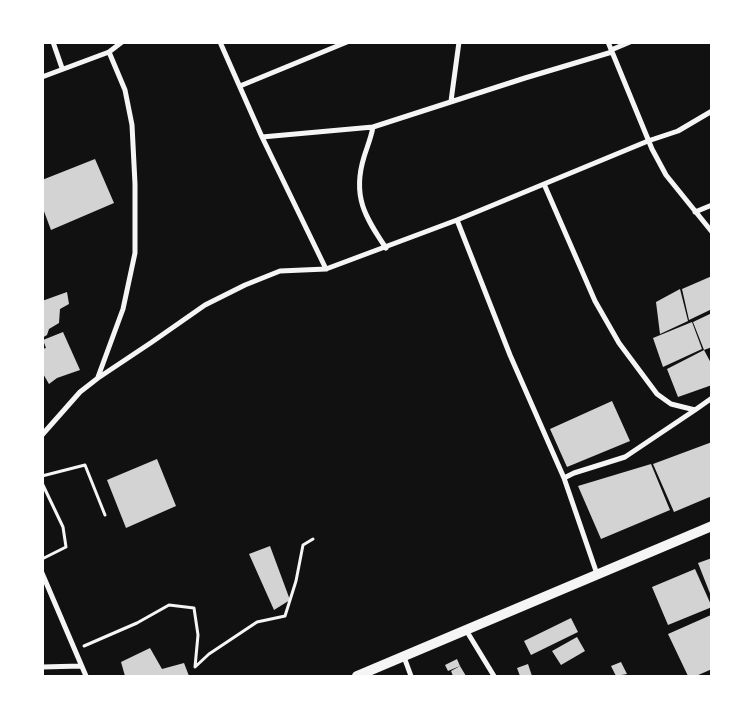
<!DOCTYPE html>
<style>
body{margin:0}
#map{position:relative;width:754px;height:719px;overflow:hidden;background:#111;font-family:Poppins,sans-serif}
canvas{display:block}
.frame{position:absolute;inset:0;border:44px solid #fff;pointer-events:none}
</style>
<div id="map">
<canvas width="754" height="719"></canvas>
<div class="frame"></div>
</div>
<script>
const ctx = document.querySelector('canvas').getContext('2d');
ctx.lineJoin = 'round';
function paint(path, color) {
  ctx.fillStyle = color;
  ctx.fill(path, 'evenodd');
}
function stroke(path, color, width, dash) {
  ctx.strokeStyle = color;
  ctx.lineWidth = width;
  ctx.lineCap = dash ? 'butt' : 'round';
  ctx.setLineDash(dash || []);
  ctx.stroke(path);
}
paint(new Path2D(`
 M 95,159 L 114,203 L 51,230 L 42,206 L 42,180 Z
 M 712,276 L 712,309 L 689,320 L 682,289 Z
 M 680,289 L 688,321 L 660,334 L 656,302 Z
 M 67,292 L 69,304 L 60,309 L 59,323 L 49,329 L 47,335 L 42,338 L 42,301 Z
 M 712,313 L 712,347 L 704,350 L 693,322 Z
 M 692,322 L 702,349 L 663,367 L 653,338 Z
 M 63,332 L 80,370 L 57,378 L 49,384 L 42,372 L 42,349 L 46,348 L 43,340 Z
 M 704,350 L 712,365 L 712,385 L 678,397 L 667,369 Z
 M 612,401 L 630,441 L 567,467 L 550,429 Z
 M 712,442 L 712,496 L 674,512 L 653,464 Z
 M 157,459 L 176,506 L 126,528 L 107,480 Z
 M 651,464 L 670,510 L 601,539 L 578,486 Z
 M 270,546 L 290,600 L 274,610 L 249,554 Z
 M 712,558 L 712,596 L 711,596 L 698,563 Z
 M 695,569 L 712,607 L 668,625 L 652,587 Z
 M 711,615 L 712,669 L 696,676 L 688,676 L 668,634 Z
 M 571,618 L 578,632 L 531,655 L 524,641 Z
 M 577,637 L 585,651 L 561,665 L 552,651 Z
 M 150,648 L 162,669 L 184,663 L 189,676 L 125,676 L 121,662 Z
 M 457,659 L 460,666 L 466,676 L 453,676 L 451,671 L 460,666 L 448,671 L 445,665 Z
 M 621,662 L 627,674 L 616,676 L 611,666 Z
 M 528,664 L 532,676 L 520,676 L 517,668 Z`), '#d3d3d3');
stroke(new Path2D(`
 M 42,476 L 85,465 L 105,515
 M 42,483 L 63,527 L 66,547 L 42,559
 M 84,646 L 137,623 L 169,605 L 194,608 L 198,635 L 195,667 L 209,654 L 257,622 L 285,616 L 296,581 L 303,545 L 313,539`), '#f5f5f5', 3);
stroke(new Path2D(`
 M 53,42 L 62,68
 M 608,42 L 652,149 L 666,175 L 712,232
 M 611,50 L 630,42
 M 42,77 L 109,52 L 122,42
 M 240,86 L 347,42
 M 451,101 L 459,42
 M 262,137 L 373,127
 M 544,184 L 595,301 L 619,343 L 657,394 L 671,404 L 695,410 L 712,398
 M 695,212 L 712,205
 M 457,220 L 510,355 L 564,478
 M 386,248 C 365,217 352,196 364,157 C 367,147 371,138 373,127 L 525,78 L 612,52
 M 326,269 L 457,220 L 648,141 L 678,131 L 712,111
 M 98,377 L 123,309 L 135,253 L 135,184 L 132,125 L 125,90 L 109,52
 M 42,435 L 80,392 L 98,378 L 152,342 L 205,305 L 245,285 L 280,271 L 326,269 L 262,137 L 220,42
 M 42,573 L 86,676
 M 597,574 L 564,478 L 574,473 L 625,457 L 695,410
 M 466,630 L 494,676
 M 404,657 L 411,676
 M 42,667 L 81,666`), '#f5f5f5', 5);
stroke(new Path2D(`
 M 357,676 L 712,526`), '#f5f5f5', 10);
</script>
